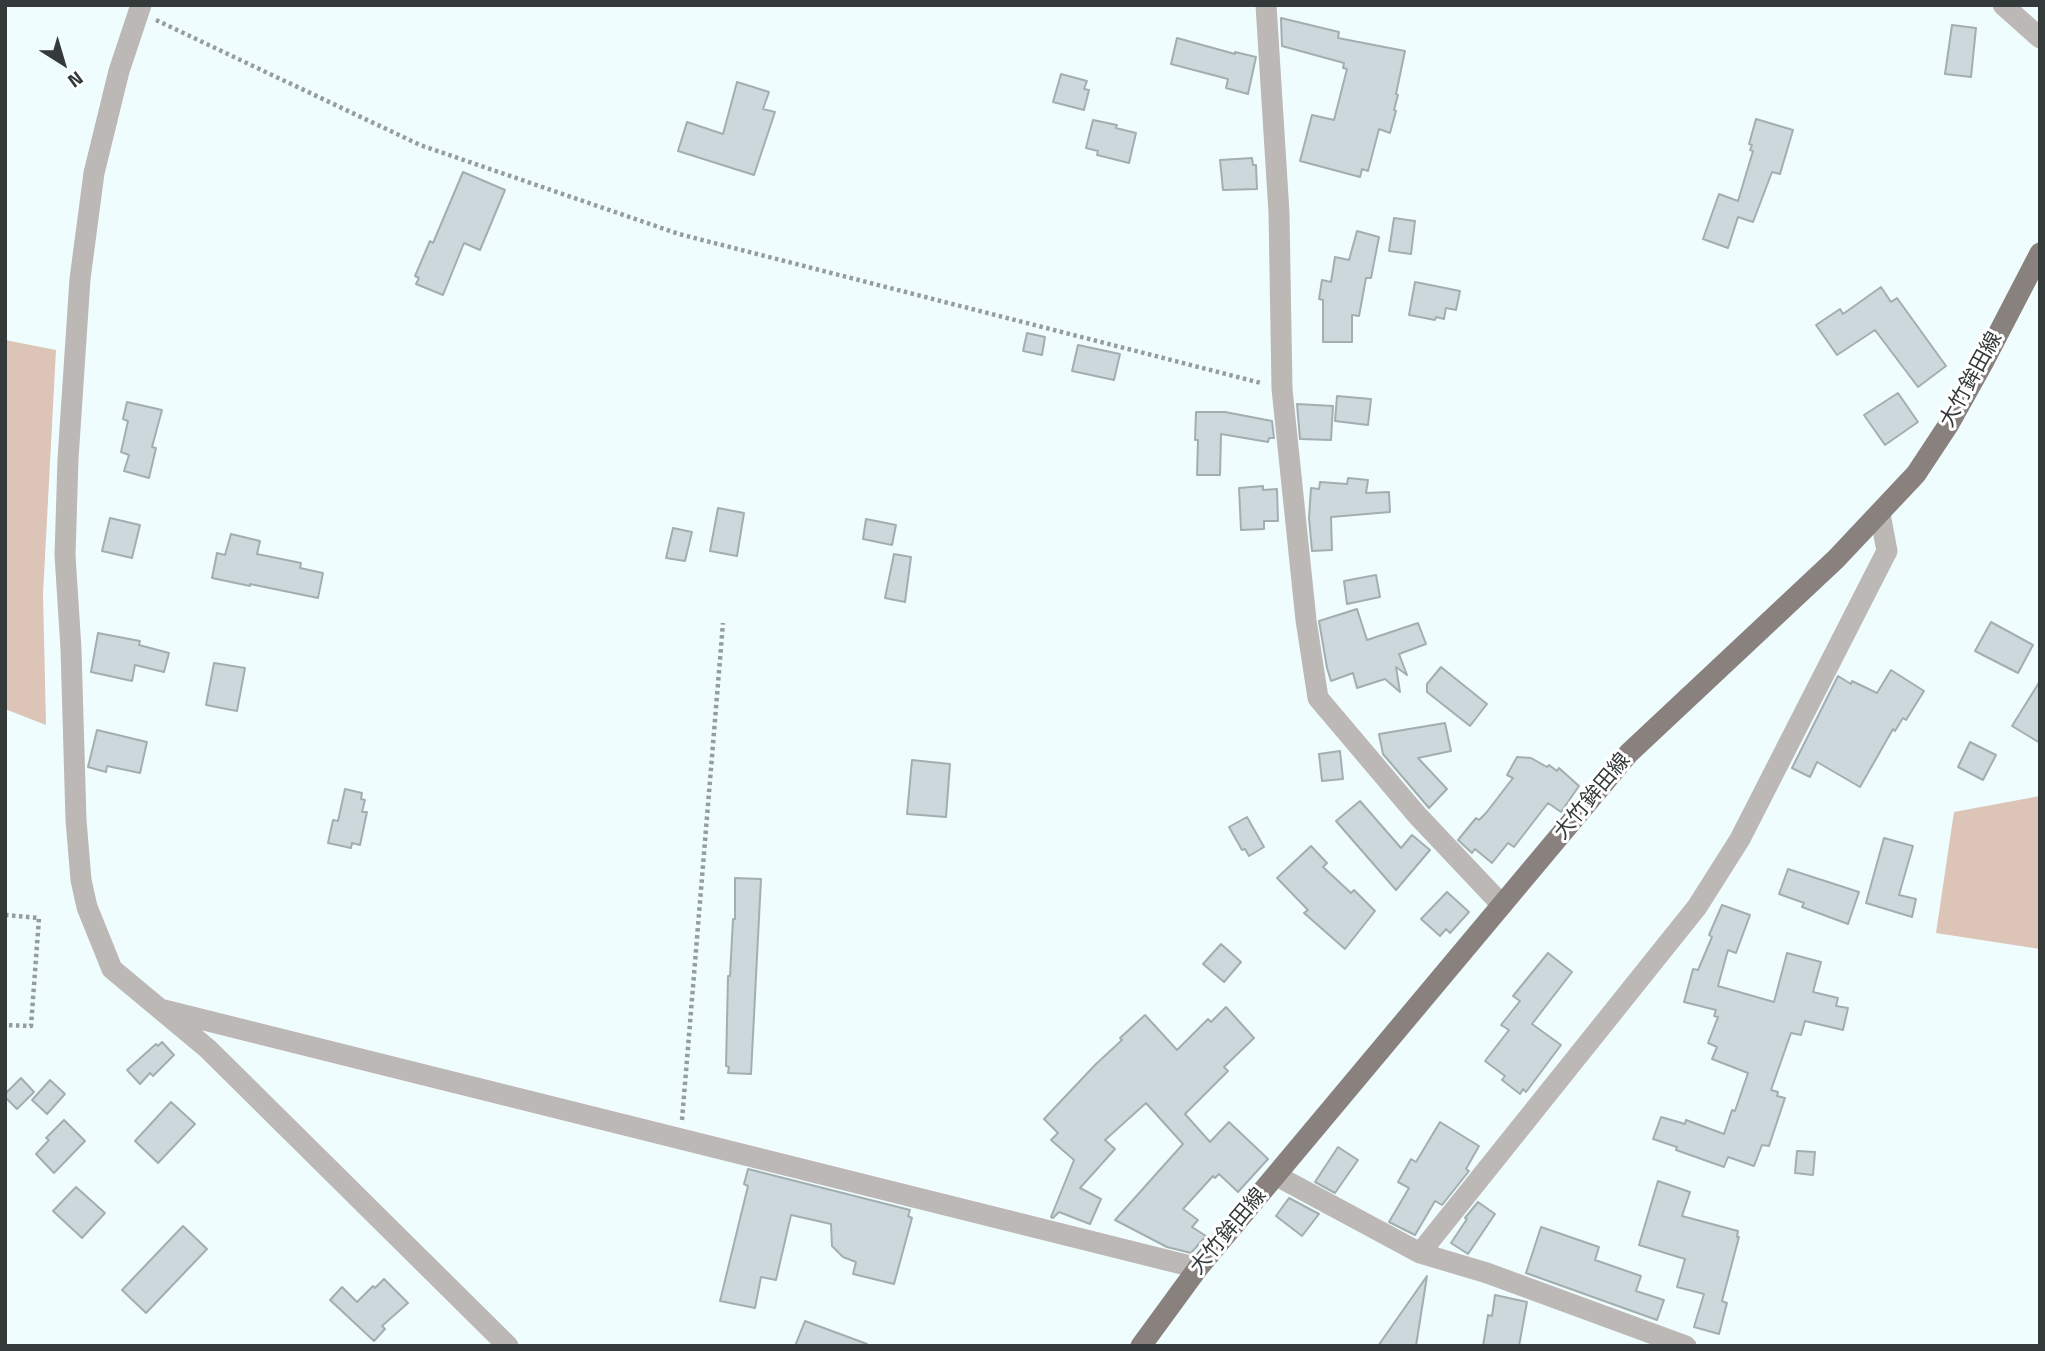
<!DOCTYPE html>
<meta charset="utf-8">
<style>
body{margin:0}
#map{position:relative;width:2045px;height:1351px;overflow:hidden;background:#f0fdff;font-family:"Titillium Web",sans-serif}
canvas{display:block}
.frame{position:absolute;inset:0;border:7px solid #34393a;pointer-events:none}
.north{position:absolute;left:28px;top:28px;width:70px;height:70px;-webkit-text-stroke:5px #fff;paint-order:stroke;rotate:143deg;font-size:19px;font-weight:700;line-height:28px;text-align:center;color:#34393a}
.north::after{content:'';display:block;margin:auto;width:24px;height:32px;background:#34393a;clip-path:polygon(50% 0,100% 100%,50% 72%,0 100%)}
</style>
<div id="map">
<canvas width="2045" height="1351"></canvas>
<div class="frame"></div>
<div class="north">N</div>
</div>
<script>
const ctx = document.querySelector('canvas').getContext('2d');
ctx.lineJoin = 'round';
function paint(path, color) {
  ctx.fillStyle = color;
  ctx.fill(path, 'evenodd');
}
function stroke(path, color, width, dash) {
  ctx.strokeStyle = color;
  ctx.lineWidth = width;
  ctx.lineCap = dash ? 'butt' : 'round';
  ctx.setLineDash(dash || []);
  ctx.stroke(path);
}
function write(font, color, halo, rows, align = 'center') {
  ctx.font = font + ' "Titillium Web","Noto Sans JP",sans-serif';
  ctx.lineWidth = 6;
  ctx.setLineDash([]);
  ctx.textBaseline = 'middle';
  ctx.strokeStyle = halo;
  ctx.fillStyle = color;
  for (const [text, x, y, turn = 0] of rows) {
    ctx.save();
    ctx.translate(x, y);
    ctx.rotate((+turn || 0) * Math.PI / 180);
    ctx.textAlign = isNaN(turn) ? turn : align;
    if (halo) ctx.strokeText(text, 0, 0);
    ctx.fillText(text, 0, 0);
    ctx.restore();
  }
}
paint(new Path2D(`
 M 5,340 L 56,350 L 43,594 L 46,725 L 5,709 Z
 M 2040,796 L 2040,949 L 1936,933 L 1954,812 Z`), '#dcc4b7');
const building = new Path2D(`
 M 1281,18 L 1339,32 L 1338,38 L 1405,51 L 1396,94 L 1398,95 L 1394,110 L 1396,111 L 1390,133 L 1379,129 L 1368,171 L 1362,169 L 1360,177 L 1300,161 L 1312,115 L 1334,120 L 1347,69 L 1343,68 L 1344,63 L 1282,46 Z
 M 1952,25 L 1976,28 L 1971,77 L 1945,74 Z
 M 1177,38 L 1235,54 L 1235,52 L 1256,57 L 1248,94 L 1226,88 L 1228,79 L 1171,64 Z
 M 1061,74 L 1087,81 L 1084,89 L 1089,90 L 1084,110 L 1053,102 Z
 M 737,82 L 769,92 L 763,109 L 775,112 L 754,175 L 678,151 L 687,122 L 723,134 Z
 M 1756,119 L 1793,130 L 1780,174 L 1772,172 L 1753,222 L 1738,217 L 1728,248 L 1703,239 L 1719,194 L 1738,201 L 1753,151 L 1750,150 L 1752,145 L 1749,144 Z
 M 1093,120 L 1117,125 L 1116,128 L 1136,133 L 1129,163 L 1097,155 L 1098,151 L 1086,148 Z
 M 1252,158 L 1253,165 L 1256,165 L 1257,189 L 1223,190 L 1220,160 Z
 M 463,172 L 505,190 L 480,250 L 464,243 L 443,295 L 416,284 L 419,278 L 415,276 L 430,241 L 433,243 Z
 M 1394,218 L 1415,221 L 1411,254 L 1389,251 Z
 M 1357,231 L 1379,237 L 1371,278 L 1366,278 L 1359,316 L 1352,315 L 1352,342 L 1323,342 L 1323,300 L 1319,299 L 1322,280 L 1331,282 L 1335,257 L 1349,260 Z
 M 1415,282 L 1460,291 L 1456,310 L 1446,308 L 1444,319 L 1436,317 L 1435,320 L 1409,315 Z
 M 1881,287 L 1891,302 L 1897,298 L 1946,366 L 1918,387 L 1875,330 L 1837,355 L 1816,325 L 1840,309 L 1843,314 Z
 M 1027,333 L 1045,337 L 1042,355 L 1023,351 Z
 M 1078,345 L 1120,354 L 1114,380 L 1072,371 Z
 M 1898,393 L 1918,422 L 1885,445 L 1864,415 Z
 M 1337,396 L 1371,399 L 1368,425 L 1335,421 Z
 M 127,402 L 162,410 L 152,447 L 156,448 L 149,478 L 124,471 L 129,455 L 121,452 L 128,421 L 123,419 Z
 M 1297,404 L 1333,406 L 1331,440 L 1300,439 Z
 M 1196,412 L 1225,412 L 1272,421 L 1274,438 L 1269,438 L 1268,442 L 1221,434 L 1220,475 L 1197,475 L 1198,440 L 1195,440 Z
 M 1348,478 L 1368,480 L 1366,493 L 1389,492 L 1390,512 L 1331,517 L 1332,550 L 1312,551 L 1309,518 L 1311,488 L 1319,489 L 1320,482 L 1347,484 Z
 M 1263,486 L 1263,490 L 1277,489 L 1278,521 L 1264,521 L 1264,529 L 1241,530 L 1239,488 Z
 M 718,508 L 744,513 L 737,556 L 710,551 Z
 M 110,518 L 140,525 L 132,558 L 102,551 Z
 M 866,519 L 896,525 L 892,545 L 863,539 Z
 M 673,528 L 692,532 L 685,561 L 666,558 Z
 M 231,534 L 260,541 L 257,554 L 301,563 L 300,568 L 323,573 L 318,598 L 250,584 L 250,586 L 212,578 L 217,553 L 225,555 Z
 M 894,554 L 911,557 L 905,602 L 885,598 Z
 M 1376,575 L 1380,597 L 1347,604 L 1344,581 Z
 M 1357,609 L 1367,640 L 1418,623 L 1426,644 L 1399,654 L 1407,675 L 1396,667 L 1400,692 L 1385,679 L 1357,688 L 1353,673 L 1331,681 L 1327,668 L 1319,621 Z
 M 1991,622 L 2033,645 L 2018,673 L 1975,651 Z
 M 98,633 L 140,641 L 139,645 L 169,653 L 164,672 L 135,665 L 132,681 L 91,672 Z
 M 214,663 L 245,668 L 237,711 L 206,705 Z
 M 1441,667 L 1487,704 L 1470,726 L 1427,692 L 1427,684 Z
 M 1891,670 L 1924,691 L 1906,720 L 1903,718 L 1895,731 L 1893,729 L 1860,787 L 1817,762 L 1810,777 L 1792,768 L 1838,676 L 1851,684 L 1852,681 L 1877,693 Z
 M 2040,681 L 2040,743 L 2012,726 Z
 M 1445,723 L 1451,751 L 1418,758 L 1447,789 L 1429,808 L 1383,754 L 1379,734 Z
 M 97,730 L 147,742 L 140,773 L 107,766 L 106,772 L 88,767 Z
 M 1970,742 L 1996,755 L 1983,780 L 1958,767 Z
 M 1340,751 L 1343,779 L 1322,781 L 1319,754 Z
 M 1517,757 L 1531,758 L 1547,767 L 1549,765 L 1557,771 L 1559,768 L 1579,786 L 1561,812 L 1548,803 L 1514,847 L 1508,843 L 1492,863 L 1475,849 L 1472,853 L 1458,840 L 1476,818 L 1479,820 L 1486,813 L 1513,778 L 1507,775 Z
 M 912,760 L 950,764 L 946,817 L 907,814 Z
 M 345,789 L 362,793 L 361,799 L 365,800 L 362,812 L 367,812 L 360,845 L 352,843 L 351,848 L 328,843 L 333,820 L 338,821 Z
 M 1360,801 L 1401,848 L 1412,835 L 1430,850 L 1396,890 L 1336,821 Z
 M 1247,817 L 1264,847 L 1249,856 L 1245,849 L 1242,850 L 1229,827 Z
 M 1884,838 L 1913,846 L 1899,895 L 1916,899 L 1912,917 L 1866,903 Z
 M 1311,846 L 1327,863 L 1323,867 L 1351,893 L 1354,890 L 1375,911 L 1345,949 L 1304,913 L 1308,910 L 1277,878 Z
 M 1788,869 L 1859,892 L 1848,924 L 1802,907 L 1804,903 L 1779,894 Z
 M 735,878 L 761,879 L 751,1074 L 728,1073 L 729,1067 L 726,1066 L 728,976 L 730,976 L 733,919 L 735,919 Z
 M 1447,892 L 1469,912 L 1450,933 L 1446,929 L 1440,936 L 1421,919 Z
 M 1722,905 L 1750,915 L 1736,953 L 1728,950 L 1718,986 L 1774,1002 L 1787,953 L 1821,962 L 1813,992 L 1838,998 L 1836,1006 L 1848,1008 L 1843,1030 L 1805,1021 L 1801,1035 L 1791,1033 L 1771,1090 L 1778,1092 L 1777,1096 L 1785,1098 L 1769,1146 L 1762,1145 L 1754,1166 L 1728,1157 L 1724,1167 L 1676,1150 L 1677,1147 L 1653,1139 L 1661,1117 L 1685,1124 L 1686,1120 L 1724,1134 L 1732,1110 L 1735,1111 L 1748,1073 L 1712,1059 L 1717,1047 L 1708,1043 L 1718,1017 L 1714,1016 L 1716,1010 L 1684,1002 L 1693,969 L 1698,970 L 1712,937 L 1709,935 Z
 M 1221,944 L 1241,962 L 1224,982 L 1203,964 Z
 M 1548,953 L 1572,972 L 1532,1024 L 1561,1045 L 1526,1092 L 1523,1089 L 1520,1094 L 1502,1080 L 1505,1076 L 1485,1061 L 1509,1030 L 1501,1025 L 1520,1001 L 1513,996 Z
 M 1226,1007 L 1254,1038 L 1224,1067 L 1228,1071 L 1185,1114 L 1210,1142 L 1229,1122 L 1268,1159 L 1238,1192 L 1219,1174 L 1215,1178 L 1213,1176 L 1183,1209 L 1198,1220 L 1192,1227 L 1206,1236 L 1191,1253 L 1167,1247 L 1115,1220 L 1183,1144 L 1146,1103 L 1105,1140 L 1115,1149 L 1080,1188 L 1101,1199 L 1090,1224 L 1059,1212 L 1053,1218 L 1051,1217 L 1074,1160 L 1051,1140 L 1058,1133 L 1044,1119 L 1096,1064 L 1122,1040 L 1120,1038 L 1145,1015 L 1177,1050 L 1208,1019 L 1211,1022 Z
 M 162,1042 L 174,1055 L 153,1076 L 150,1073 L 140,1084 L 127,1070 L 156,1044 L 158,1046 Z
 M 21,1078 L 34,1092 L 17,1109 L 5,1097 L 5,1094 Z
 M 50,1080 L 65,1094 L 47,1114 L 32,1100 Z
 M 171,1102 L 195,1124 L 158,1163 L 135,1141 Z
 M 64,1120 L 85,1141 L 54,1173 L 36,1154 L 49,1140 L 46,1138 Z
 M 1440,1122 L 1479,1146 L 1466,1169 L 1469,1171 L 1442,1205 L 1435,1201 L 1415,1235 L 1389,1222 L 1409,1188 L 1398,1182 L 1411,1159 L 1416,1162 Z
 M 1338,1147 L 1358,1160 L 1335,1193 L 1315,1182 Z
 M 1797,1151 L 1815,1152 L 1813,1175 L 1795,1173 Z
 M 748,1169 L 910,1210 L 908,1216 L 912,1218 L 894,1284 L 853,1274 L 856,1262 L 843,1257 L 832,1246 L 831,1224 L 791,1215 L 776,1280 L 761,1277 L 755,1308 L 720,1301 L 748,1186 L 744,1184 Z
 M 1658,1181 L 1690,1192 L 1682,1216 L 1738,1231 L 1737,1237 L 1739,1237 L 1722,1301 L 1727,1303 L 1719,1334 L 1694,1327 L 1704,1294 L 1677,1287 L 1685,1259 L 1639,1245 Z
 M 76,1187 L 105,1213 L 82,1238 L 53,1211 Z
 M 1289,1198 L 1319,1214 L 1302,1236 L 1276,1216 Z
 M 1478,1202 L 1495,1214 L 1468,1254 L 1451,1243 L 1467,1219 L 1465,1218 Z
 M 183,1226 L 207,1249 L 146,1313 L 122,1290 Z
 M 1541,1227 L 1599,1247 L 1595,1260 L 1641,1276 L 1636,1291 L 1664,1300 L 1657,1320 L 1526,1273 Z
 M 1427,1276 L 1416,1346 L 1378,1346 Z
 M 384,1279 L 408,1303 L 382,1326 L 385,1329 L 374,1341 L 330,1300 L 342,1287 L 357,1302 L 373,1286 L 375,1288 Z
 M 1495,1295 L 1527,1302 L 1519,1346 L 1483,1346 L 1488,1315 L 1492,1316 Z
 M 805,1321 L 867,1344 L 867,1346 L 795,1346 Z`);
paint(building, '#ccd8db');
stroke(building, '#a2aeb0', 2);
stroke(new Path2D(`
 M 156,20 L 420,145 L 679,234 L 1261,383
 M 5,915 L 39,918 L 31,1026 L 5,1025
 M 682,1120 L 723,623`), '#949d9f', 4.5, [3.5, 3.5]);
stroke(new Path2D(`
 M 141,5 L 119,71 L 94,173 L 80,279 L 68,459 L 65,555 L 71,649 L 76,820 L 81,880 L 87,907 L 112,969 L 208,1049 L 508,1346
 M 1266,5 L 1279,213 L 1282,389 L 1306,620 L 1318,698 L 1417,815 L 1502,905
 M 2003,5 L 2040,38
 M 164,1010 L 1198,1268
 M 1277,1176 L 1420,1253 L 1487,1273 L 1686,1346
 M 1420,1253 L 1697,907 L 1740,839 L 1887,551 L 1880,514`), '#bcb8b5', 21);
stroke(new Path2D(`
 M 1141,1346 L 1198,1268 L 1629,753 L 1836,559 L 1916,474 L 1949,424 L 1983,363 L 2040,253`), '#89817d', 21);
write('21px', '#34393a', '#fff', [
 ["大竹鉾田線",1972,380,-61],
 ["大竹鉾田線",1593,797,-50],
 ["大竹鉾田線",1229,1232,-50]
]);
</script>
